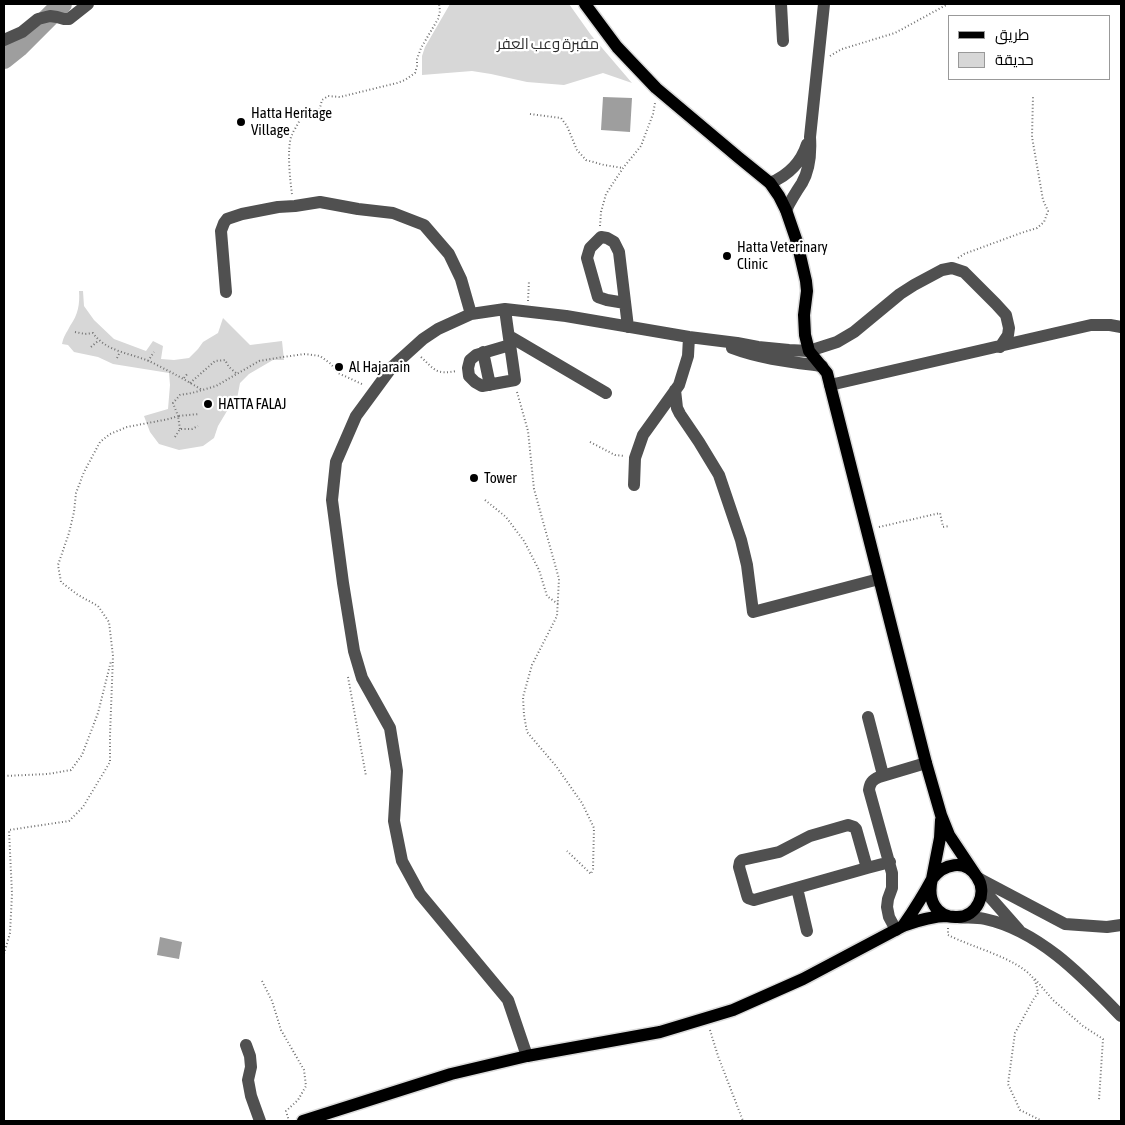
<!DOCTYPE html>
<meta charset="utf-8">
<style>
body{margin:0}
#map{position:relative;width:1125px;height:1125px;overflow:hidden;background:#fff;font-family:"Asap Condensed",Cairo,sans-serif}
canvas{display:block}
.frame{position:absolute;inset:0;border:5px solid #000;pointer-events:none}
.legend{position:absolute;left:948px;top:15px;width:162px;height:65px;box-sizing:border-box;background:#fff;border:1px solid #999;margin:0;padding:6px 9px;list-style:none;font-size:15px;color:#000}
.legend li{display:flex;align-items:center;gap:10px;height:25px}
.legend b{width:25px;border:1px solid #999}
</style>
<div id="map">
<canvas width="1125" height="1125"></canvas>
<div class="frame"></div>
<ul class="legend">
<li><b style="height:6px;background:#000"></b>طريق</li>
<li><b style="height:14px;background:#d7d7d7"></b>حديقة</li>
</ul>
</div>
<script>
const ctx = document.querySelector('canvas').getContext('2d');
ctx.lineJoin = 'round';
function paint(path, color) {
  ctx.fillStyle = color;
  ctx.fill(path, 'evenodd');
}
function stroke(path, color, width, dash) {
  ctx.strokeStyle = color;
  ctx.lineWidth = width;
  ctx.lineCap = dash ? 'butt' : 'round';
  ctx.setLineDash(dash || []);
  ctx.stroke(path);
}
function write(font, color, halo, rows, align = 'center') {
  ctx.font = font + ' "Asap Condensed",Cairo,sans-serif';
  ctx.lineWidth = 4.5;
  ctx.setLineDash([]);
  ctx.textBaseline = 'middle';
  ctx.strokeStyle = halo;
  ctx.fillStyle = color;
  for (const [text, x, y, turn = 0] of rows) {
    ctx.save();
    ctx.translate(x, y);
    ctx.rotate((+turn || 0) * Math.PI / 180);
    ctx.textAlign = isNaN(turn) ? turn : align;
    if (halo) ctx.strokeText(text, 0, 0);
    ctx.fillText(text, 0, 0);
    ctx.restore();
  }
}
paint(new Path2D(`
 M 450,4 L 569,4 L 591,35 L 632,83 L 603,73 L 564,85 L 527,82 L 491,74 L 472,71 L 422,75 L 422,56 L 425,47 Z
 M 79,291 L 83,291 L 84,306 L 94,320 L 114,339 L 146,351 L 153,341 L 163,346 L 161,359 L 174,360 L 189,358 L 198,349 L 203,342 L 218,333 L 223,318 L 250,345 L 282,341 L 284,360 L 273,360 L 249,374 L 240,383 L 237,399 L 227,411 L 218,426 L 214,438 L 203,446 L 179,450 L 159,444 L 150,432 L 144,416 L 168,409 L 170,385 L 169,373 L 113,364 L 98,357 L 74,352 L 68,345 L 62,344 C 64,335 66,334 70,326 C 78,315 80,304 79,291 Z`), '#d7d7d7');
paint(new Path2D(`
 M 603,97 L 632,98 L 630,132 L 601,130 Z
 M 160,937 L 182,942 L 179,959 L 157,955 Z`), '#9e9e9e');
stroke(new Path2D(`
 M 4,59 L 19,47 L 62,4`), '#9e9e9e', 20);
const major = new Path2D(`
 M 585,4 L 617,47 L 656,88 L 738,157 L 770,183 L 779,196 L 786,210 L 797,242 L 806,281 L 807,291 L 804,315 L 805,335 L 809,351 L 827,373 L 830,385 L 926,763 L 941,815 L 949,835 L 975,874
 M 932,879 L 940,838 L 941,820
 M 903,926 C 914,910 923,896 932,879 C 943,864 965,858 977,877 C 988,893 977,917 957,917 C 935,918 927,898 932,879
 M 303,1121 L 451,1074 L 527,1056 L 660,1032 L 733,1010 L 803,979 L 903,926 C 919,920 932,916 948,916`);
stroke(major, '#dbdbdb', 15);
stroke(new Path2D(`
 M 830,56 L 842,49 L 895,33 L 948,4
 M 530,114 L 561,118 L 567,126 L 577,150 L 586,160 L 604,165 L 623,168
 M 292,194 C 290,180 287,151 291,137 C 293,131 298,125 300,119 L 311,118 L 318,115 L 322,100 L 328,96 L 340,97 L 397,83 L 405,80 L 415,73 L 417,66 L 417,59 L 421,48 L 438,19 L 440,11 L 439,4
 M 600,226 L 601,212 L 606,194 L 623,168 L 641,146 L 653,114 L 655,103
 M 958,258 L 964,254 L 1021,233 L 1037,228 L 1044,222 L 1048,211 L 1043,200 L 1032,137 L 1033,96
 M 528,301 L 529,281
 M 75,332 L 85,334 L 93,333 C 106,352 131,353 151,362 C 169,371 186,380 202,390
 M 91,347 L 98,341
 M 421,357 C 435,370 436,375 456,371
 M 117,358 L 120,352
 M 148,361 L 154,352
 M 184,378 L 188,373
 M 190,383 L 215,361 L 225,360 L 229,367 L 236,373
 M 517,392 L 528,431 L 534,489 L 559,579 L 557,616 L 532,665 L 523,697 L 524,715 L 527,732 L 556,766 L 582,803 L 594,828 L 593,869 L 591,874 L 567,851
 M 180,429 L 178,416 L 199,414
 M 175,437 L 180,429 L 192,429 L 198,426
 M 590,442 L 615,455 L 625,456
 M 485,500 L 506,517 L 524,541 L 539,570 L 547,596 L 558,604
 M 879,527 L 940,513 L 943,527 L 950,526
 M 348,677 L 366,776
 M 4,776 L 48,774 L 71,770 L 82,755 L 98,713 L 111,661
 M 948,928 L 948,935 C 971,947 1017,958 1033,978 C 1036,981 1037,988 1038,993 L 1033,1000 L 1015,1033 L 1008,1084 L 1020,1110 L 1042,1121
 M 4,954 L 10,933 L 12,894 L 9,830 L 69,821 L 83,807 L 110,762 L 110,735 L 113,656 L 109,622 L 98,606 L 78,595 L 61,582 L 58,565 L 69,533 L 74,512 L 76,493 L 84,472 L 100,442 L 110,434 L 127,427 L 169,419 L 178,416 L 173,403 L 180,395 L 192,393 L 216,386 L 259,361 L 283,357 L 305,354 L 320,356 L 331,364 L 338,373 L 364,385
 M 1035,979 L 1053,1000 L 1083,1026 L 1103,1039 L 1099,1100
 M 262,981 L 272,1001 L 281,1030 L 304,1070 L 306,1086 L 298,1100 L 286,1111 L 289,1121
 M 710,1030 L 718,1056 L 743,1121`), '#727272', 2, [1, 2.5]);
stroke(new Path2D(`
 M 781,4 L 783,41
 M 4,40 L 22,32 L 38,19 L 50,16 L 57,17 L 64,19 L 69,19 L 88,4
 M 770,183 C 789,175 801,163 807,144
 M 786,210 C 791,200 796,192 802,183 C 810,169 811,152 810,137 L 824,4
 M 226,292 L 221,231 L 224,223 L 227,219 L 242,214 L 278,207 L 295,206 L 320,202 L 358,209 L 393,213 L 424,225 L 449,254 L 461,279 L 471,314
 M 625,303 L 607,300 L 598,297 L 587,258 L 590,248 L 601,237 L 607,238 L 614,242 L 619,252 L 628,327
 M 505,309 C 508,333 512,357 515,380 L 482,386 L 475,382 L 469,376 L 468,368 L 470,360 L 476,355 L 510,345
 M 509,336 L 606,393
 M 732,348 C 761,359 791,362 822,366
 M 483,352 L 490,385
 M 830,385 L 1091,325 L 1110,325 L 1121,327
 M 675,390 L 677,408 L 680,414 L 699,442 L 719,475 L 741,540 L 747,565 L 753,612 L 879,579
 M 634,485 L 635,458 L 643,435 L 679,385 L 688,356 L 689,337
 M 868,717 L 883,775
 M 848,825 L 854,827 L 856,829 L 867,868 L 754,900 L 748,898 L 747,895 L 739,867 L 740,862 L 742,860 L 779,852 L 810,836 Z
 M 867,868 L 890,862
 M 978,878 L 1065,924 L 1107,927 L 1121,925
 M 980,881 L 989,896 L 1019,930
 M 797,888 L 807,931
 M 958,917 C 966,918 976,917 985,919 C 1040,931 1083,977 1121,1016
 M 896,930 L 889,917 L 887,907 L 888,899 L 892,888 L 892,873 L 869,790 C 870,783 872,780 879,777 L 926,763
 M 246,1045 L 250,1056 L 251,1067 L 248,1080 L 251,1096 L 260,1121
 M 527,1056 L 508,1000 L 420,894 L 402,861 L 394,821 L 397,771 L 390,728 L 362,678 L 354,651 L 343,583 L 332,500 L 336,462 L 356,416 L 392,367 L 423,339 L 438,329 L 471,314 L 505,309 L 566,316 L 689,337 L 737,343 L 758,347 L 789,350 L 809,351 L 837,342 L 854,332 L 900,294 L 914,285 L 942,270 L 952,268 L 964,272 L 996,304 L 1006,315 L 1009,328 L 1008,335 L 1000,347`), '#505050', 12);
stroke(major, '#000', 12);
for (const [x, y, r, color] of [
 [241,122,5,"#000"],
 [727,256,5,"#000"],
 [339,367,5,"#000"],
 [208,404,5,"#000"],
 [474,478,5,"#000"]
]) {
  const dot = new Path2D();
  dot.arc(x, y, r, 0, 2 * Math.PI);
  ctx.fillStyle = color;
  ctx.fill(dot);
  stroke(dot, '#fff', 2);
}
write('15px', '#2e2e2e', '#fff', [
 ["مفبرة وعب العفر",548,44]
]);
write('15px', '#000', '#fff', [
 ["Hatta Heritage",251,113],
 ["Village",251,130],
 ["Hatta Veterinary",737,247],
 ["Clinic",737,264],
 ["Al Hajarain",349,367],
 ["HATTA FALAJ",218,404],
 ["Tower",484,478]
], 'left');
</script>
